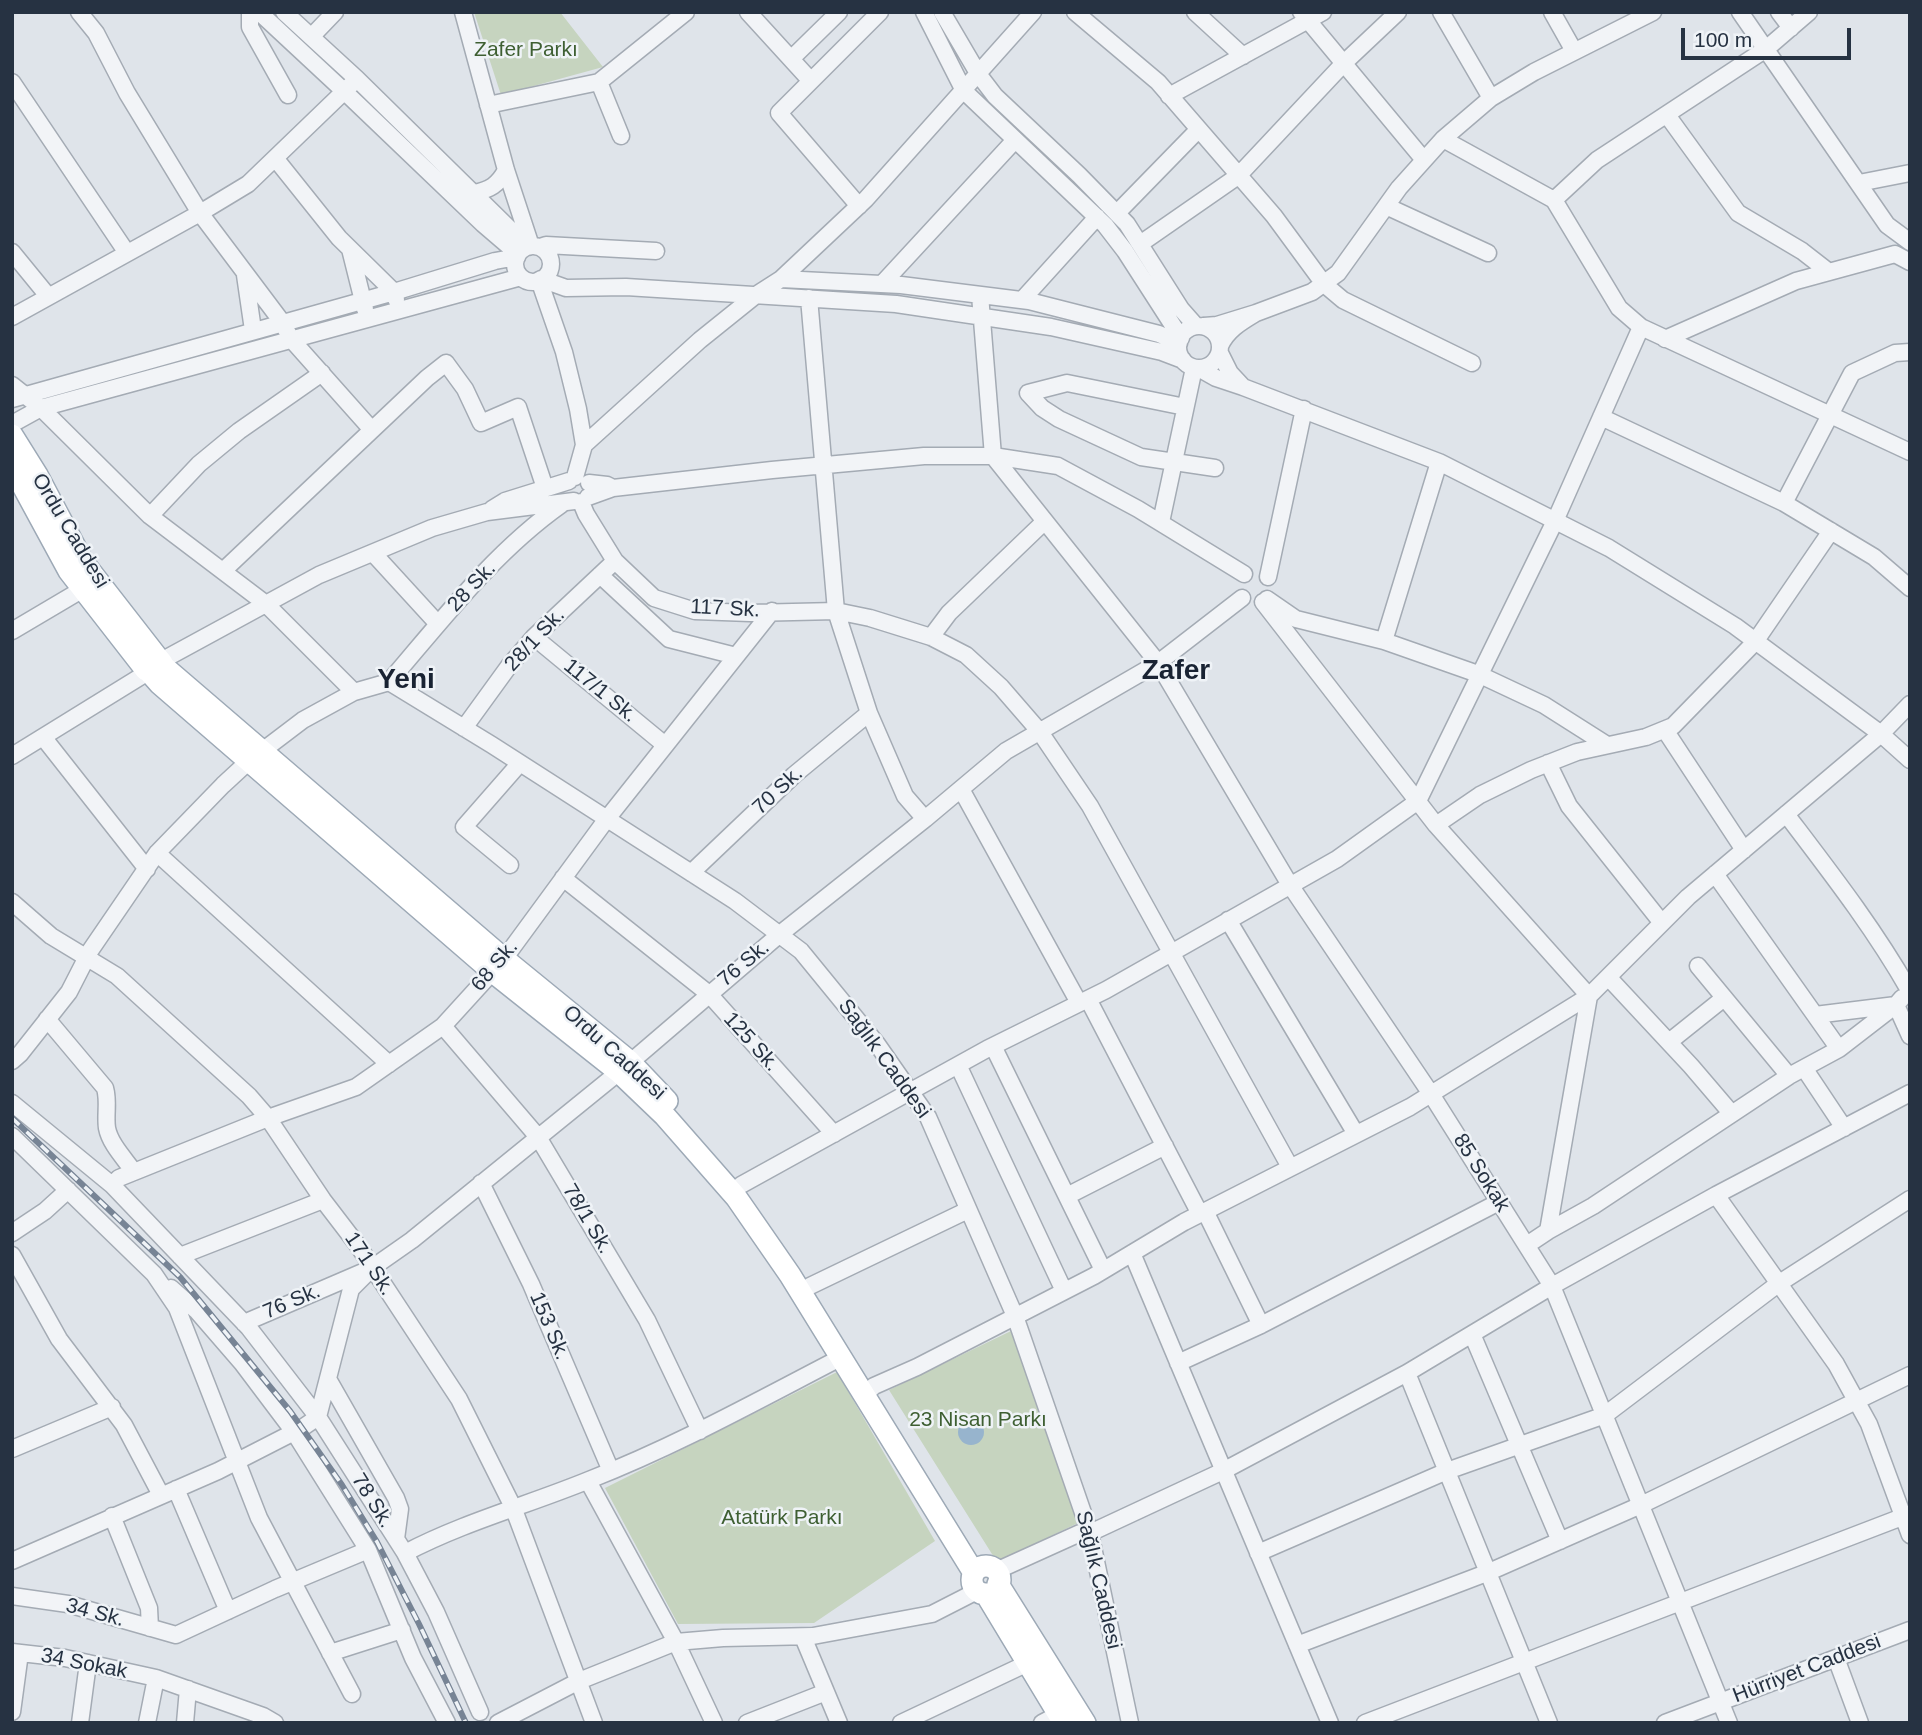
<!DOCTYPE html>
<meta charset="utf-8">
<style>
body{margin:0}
#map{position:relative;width:1922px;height:1735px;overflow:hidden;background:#dfe4ea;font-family:Arial,sans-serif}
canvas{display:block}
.frame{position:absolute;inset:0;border:14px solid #263242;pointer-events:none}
.scale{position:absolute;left:1681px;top:28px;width:170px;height:32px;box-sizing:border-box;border:4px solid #263242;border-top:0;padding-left:9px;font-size:21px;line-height:24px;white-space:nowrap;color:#263242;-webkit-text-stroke:5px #eff3f7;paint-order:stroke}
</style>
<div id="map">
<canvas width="1922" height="1735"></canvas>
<div class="frame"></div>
<div class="scale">100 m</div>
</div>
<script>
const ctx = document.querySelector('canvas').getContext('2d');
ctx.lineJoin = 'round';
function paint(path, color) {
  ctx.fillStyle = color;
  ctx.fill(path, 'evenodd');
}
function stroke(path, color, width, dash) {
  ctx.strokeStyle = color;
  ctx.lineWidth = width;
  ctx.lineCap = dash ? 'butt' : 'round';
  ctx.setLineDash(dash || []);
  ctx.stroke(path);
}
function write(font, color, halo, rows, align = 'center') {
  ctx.font = font + ' Arial,sans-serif';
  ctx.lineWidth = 5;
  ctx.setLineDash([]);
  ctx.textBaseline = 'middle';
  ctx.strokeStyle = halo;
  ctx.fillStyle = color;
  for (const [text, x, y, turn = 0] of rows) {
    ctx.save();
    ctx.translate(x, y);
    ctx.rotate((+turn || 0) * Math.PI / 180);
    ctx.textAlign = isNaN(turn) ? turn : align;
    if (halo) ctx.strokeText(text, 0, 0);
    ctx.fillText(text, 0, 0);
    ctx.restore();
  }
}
paint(new Path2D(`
 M 474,12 L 560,12 L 603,67 L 501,95 Z
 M 1011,1331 L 1078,1523 L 997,1562 L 889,1390 Z
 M 837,1372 L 935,1541 L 814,1623 L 678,1624 L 605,1488 Z`), '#c6d4bf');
paint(new Path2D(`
 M958 1432a13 13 0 1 1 26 0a13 13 0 1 1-26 0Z`), '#97b4cd');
const minor = new Path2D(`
 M 79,12 L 96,33 L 127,93 L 200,213 L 282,322 L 291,339 L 372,430
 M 250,12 L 250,27 L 288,95
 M 259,12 L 345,92 L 483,224 L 518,254
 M 284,12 L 357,79 L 528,247
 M 463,12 L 506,170 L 531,246
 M 748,12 L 811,81
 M 924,12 L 964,91 L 1105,225 L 1125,251 L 1181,338
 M 942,12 L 979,75 L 995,96 L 1079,175 L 1127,224 L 1181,309 L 1196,326
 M 1075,12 L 1158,82 L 1274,216 L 1324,284 L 1343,300 L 1472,363
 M 1195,12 L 1243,56
 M 1301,12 L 1424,160
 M 1441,12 L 1491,98
 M 1552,12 L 1574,51
 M 1740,12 L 1887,225 L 1910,242
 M 1779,12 L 1791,28
 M 311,37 L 335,12
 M 791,59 L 839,12
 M 12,82 L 127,253
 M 599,82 L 621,136
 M 1169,96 L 1323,12
 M 488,105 L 599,82 L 686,12
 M 1667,115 L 1738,213 L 1802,251 L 1829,272
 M 1443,139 L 1554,200 L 1619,308 L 1641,327 L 1910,452
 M 275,158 L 339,238 L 394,292 L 396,299
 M 1859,183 L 1910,173
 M 473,193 C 490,190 498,185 506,170
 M 1554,200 L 1597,160 L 1766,49 L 1809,12
 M 859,206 L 779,113 L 880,12
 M 1386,206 L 1488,253
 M 1117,213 L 1198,130
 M 1140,244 L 1238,176 L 1345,62 L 1398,12
 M515 264a18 18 0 1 1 36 0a18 18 0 1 1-36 0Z
 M 540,247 L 546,245 L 656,251
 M 350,249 L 365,309
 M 12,252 L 48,296
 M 245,275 L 253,330
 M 541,279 L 566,288 L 626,287 L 896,304 L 1051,327 L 1162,352 L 1183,360
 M 781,279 L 901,285 L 1029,301 L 1159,334 L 1179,343
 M 539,280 L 564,352 L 578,409 L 584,445 L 575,477
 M 882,284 L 1015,140
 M 980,295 L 993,456 L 1158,663 L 1290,885 L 1431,1094 L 1552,1286 L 1729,1723
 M 809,298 L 836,611 L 869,713 L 905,796 L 925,819
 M 1022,300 L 1097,217
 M 1256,313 L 1312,292 L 1338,273 L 1399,188 L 1443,139 L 1491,98 L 1534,72 L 1653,12
 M 12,317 L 200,213 L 248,184 L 357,79
 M1178 347a21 21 0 1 1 42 0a21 21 0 1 1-42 0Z
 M 1204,326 L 1217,325 L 1256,313 C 1241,322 1227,330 1220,346
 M 1665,339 L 1796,281 L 1895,254 L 1910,262
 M 1200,369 L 1216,378 L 1243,387 L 1230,373 L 1220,353
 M 12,385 L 41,408 L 150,516 L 266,604 L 354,692
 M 1243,387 L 1439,462 L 1609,548 L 1735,626 L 1881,734 L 1910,760
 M 12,399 L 394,292 L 495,261 L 517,257
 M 1185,407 L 1067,383 L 1028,393 L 1042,408 L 1059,419 L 1141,457 L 1215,468
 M 1601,417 L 1784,503 L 1874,557 L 1910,588
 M 12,424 L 41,408 L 521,277
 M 584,445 L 700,340 L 756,295 L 781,279 L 866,199 L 1033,12
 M 589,483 L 607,485 L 613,488
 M 588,497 L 613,488 L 772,470 L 924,456 L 993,456 L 1058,466 L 1138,509 L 1244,574
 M 581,502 L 586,514 L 615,561 L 654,598 L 695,611 L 750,613 L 836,611 L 870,618 L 931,637 L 966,655 L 1001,687 L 1040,732 L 1090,806 L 1290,1167
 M 1784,503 L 1852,373 L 1895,353 L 1910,352
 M 492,509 L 505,501 L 569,481
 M 150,516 L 199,464 L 239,431 L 322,373
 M 1161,522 L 1194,368
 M 373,553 L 438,624
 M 224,570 L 427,378 L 446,363 L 465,389 L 481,423 L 518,407 L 545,488
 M 600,575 L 669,639 L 736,656
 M 1268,577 L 1304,409
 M 1267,599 L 1296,619 L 1384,641 L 1478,674 L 1544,705 L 1607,745
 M 1263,602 L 1436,825 L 1589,996 L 1548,1231 L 1527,1245
 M 12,631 L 83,589
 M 534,637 L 665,745
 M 931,637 L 949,613 L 1045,521
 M 1384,641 L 1439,462
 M 161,661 L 319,575 L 432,528 L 487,512 L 574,501
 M 389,682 L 492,745 L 735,901 L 801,951 L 877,1044 L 928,1117 L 1015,1316 L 1090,1533 L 1130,1723
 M 389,682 C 443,619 494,552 562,504
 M 464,728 L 509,666 L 534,637 L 615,561
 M 1665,730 L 1744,850
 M 43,737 L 147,869
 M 12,756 L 148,672
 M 1548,763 L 1569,806 L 1662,923
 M 961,789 L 1079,1003
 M 1786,814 C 1830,872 1873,927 1909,990
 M 1436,825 L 1480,795 L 1531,770 L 1577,752 L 1646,737 L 1673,726 L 1755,642 L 1831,531
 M 157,853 L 389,1064
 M 510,865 L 464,827 L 520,763
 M 691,873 L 794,775 L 869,713
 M 1715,874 L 1839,1049
 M 563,878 L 709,994 L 834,1134
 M 12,902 L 51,936 L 117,976 L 249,1096 L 268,1118 L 323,1200 L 359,1247 L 459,1399 L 513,1507 L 594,1723
 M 1228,920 L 1356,1134
 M 1698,966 L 1789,1076
 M 1608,977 L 1691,1066 L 1732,1114
 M 1902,998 L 1896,1005 L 1910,1036
 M 1088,999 L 1200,1214
 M 1815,1015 L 1896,1005
 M 47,1019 L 105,1088 C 109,1102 105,1114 107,1128 C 110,1144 125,1159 134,1172
 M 443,1026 L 538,1137 L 647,1320 L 700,1431
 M 1669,1042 L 1724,998
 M 993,1046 L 1103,1270
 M 12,1061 L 20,1054 L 69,992 L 90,951 L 157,853 L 223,785 L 249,761 L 303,720 L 354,692 L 389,682
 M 958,1065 L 1064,1291
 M 1804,1068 L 1844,1128
 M 12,1103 L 112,1185 L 249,1328 L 320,1420 L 405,1553 L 436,1612 L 480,1712
 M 12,1136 L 154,1274 L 177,1308 L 259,1518 L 352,1694
 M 481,1183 L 531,1284 L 611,1471
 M 112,1185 L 119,1178 L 268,1118 L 356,1087 L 443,1026 L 504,959 L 606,820 L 772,611
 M 741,1185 L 987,1049 L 1106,990 L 1337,859 L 1418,801 L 1555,521 L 1641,327
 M 1716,1195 L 1836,1364 L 1869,1424 L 1910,1535
 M 1067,1196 L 1165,1146
 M 1205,1211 L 1261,1325
 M 1548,1231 L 1593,1206 L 1789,1076 L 1839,1049 L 1896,1005
 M 12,1233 L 45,1211 L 68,1190
 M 1132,1253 L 1330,1723
 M 12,1255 L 59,1339 L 124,1425 L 161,1495
 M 180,1256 L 323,1200
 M 810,1286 L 968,1210
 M 171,1288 L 197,1311 L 242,1363 L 294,1432 L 368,1550 L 413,1658 L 447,1723
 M 244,1323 L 372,1268 L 412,1240 L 619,1072 L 780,934 L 925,819 L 1006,751 L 1158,663 L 1242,598
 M 1472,1334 L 1560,1541
 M 1178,1363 L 1261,1325 L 1499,1202
 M 1407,1373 L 1549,1723
 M 328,1379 L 396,1498 L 400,1509 L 396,1539
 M 864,1395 L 874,1386 L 917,1367 L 1094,1276 L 1184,1222 L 1410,1107 L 1589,996 L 1688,897 L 1881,734 L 1910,704
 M 12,1449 L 112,1407
 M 588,1481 L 676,1642 L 714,1723
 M 176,1489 L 228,1611
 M 112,1516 L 149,1608 L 150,1628
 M 405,1553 C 464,1522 528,1505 589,1480 C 676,1446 757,1401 840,1358
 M 1258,1553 L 1447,1471 L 1605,1415 L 1778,1284 L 1910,1199
 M 12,1561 L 218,1471 L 302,1428 L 318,1417 L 351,1289 L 365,1275
 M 996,1571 L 1080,1533 L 1090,1533 L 1223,1471 L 1407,1373 L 1552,1286 L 1716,1195 L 1910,1093
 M 12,1596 L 68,1604 L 176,1635 L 275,1589 L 368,1550
 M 803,1637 L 839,1723
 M 1297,1645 L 1489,1572 L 1641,1505 L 1910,1375
 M 12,1652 L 65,1658 L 156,1678 L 263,1716 L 275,1723
 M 330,1653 L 402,1630
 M 1836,1658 L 1860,1723
 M 12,1712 L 20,1653
 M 80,1723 L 88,1663
 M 147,1723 L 156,1678
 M 185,1723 L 188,1689
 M 498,1723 L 579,1681 L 676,1642 L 723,1638 L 813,1636 L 932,1614 L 977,1591
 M 747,1723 L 826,1692
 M 901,1723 L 1028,1663
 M 1042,1723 L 1059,1714
 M 1365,1723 L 1910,1514
 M 1665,1723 L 1910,1630`);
const major = new Path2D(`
 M 12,435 L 37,475 L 83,562 L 157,657
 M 12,466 L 69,571 L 146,670
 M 163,666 L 504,959 L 629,1061 L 667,1101
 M 152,674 L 158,674 L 162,669 L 162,663 L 157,657 L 148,659 L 145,667 L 160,684 L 493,972 L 619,1072 L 665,1116 L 736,1197 L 790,1275 L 974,1573
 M972 1580a14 14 0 1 1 28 0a14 14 0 1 1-28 0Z
 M 998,1584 L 1085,1723
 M 986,1594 L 1064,1723`);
stroke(minor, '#a4abb4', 19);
stroke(major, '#9da9b6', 24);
stroke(minor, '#f2f4f7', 16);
stroke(major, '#fff', 21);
const rail = new Path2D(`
 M 12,1118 L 180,1277 L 290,1411 L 342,1485 L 377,1542 L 419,1624 L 466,1723`);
stroke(rail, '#778495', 6);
stroke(rail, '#eff3f7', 3.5, [10]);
write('21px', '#3e5f32', '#eff3f7', [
 ["Zafer Parkı",526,50],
 ["23 Nisan Parkı",978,1420],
 ["Atatürk Parkı",782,1518]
]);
write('21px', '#263242', '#eff3f7', [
 ["Ordu Caddesi",70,531,59],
 ["28 Sk.",472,587,-47],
 ["117 Sk.",725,609,3],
 ["28/1 Sk.",535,640,-47],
 ["117/1 Sk.",600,691,39],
 ["70 Sk.",778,791,-43],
 ["76 Sk.",744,964,-40],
 ["68 Sk.",495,966,-50],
 ["125 Sk.",751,1042,48],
 ["Ordu Caddesi",614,1053,42],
 ["Sağlık Caddesi",884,1059,54],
 ["85 Sokak",1481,1173,58],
 ["78/1 Sk.",587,1219,59],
 ["171 Sk.",369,1264,56],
 ["76 Sk.",292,1302,-23],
 ["153 Sk.",549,1326,67],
 ["78 Sk.",372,1501,58],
 ["Sağlık Caddesi",1098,1580,77],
 ["34 Sk.",95,1613,15],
 ["34 Sokak",84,1664,11],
 ["Hürriyet Caddesi",1807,1669,-21]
]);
write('bold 28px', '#192333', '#eff3f7', [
 ["Zafer",1176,671],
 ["Yeni",406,680]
]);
</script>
